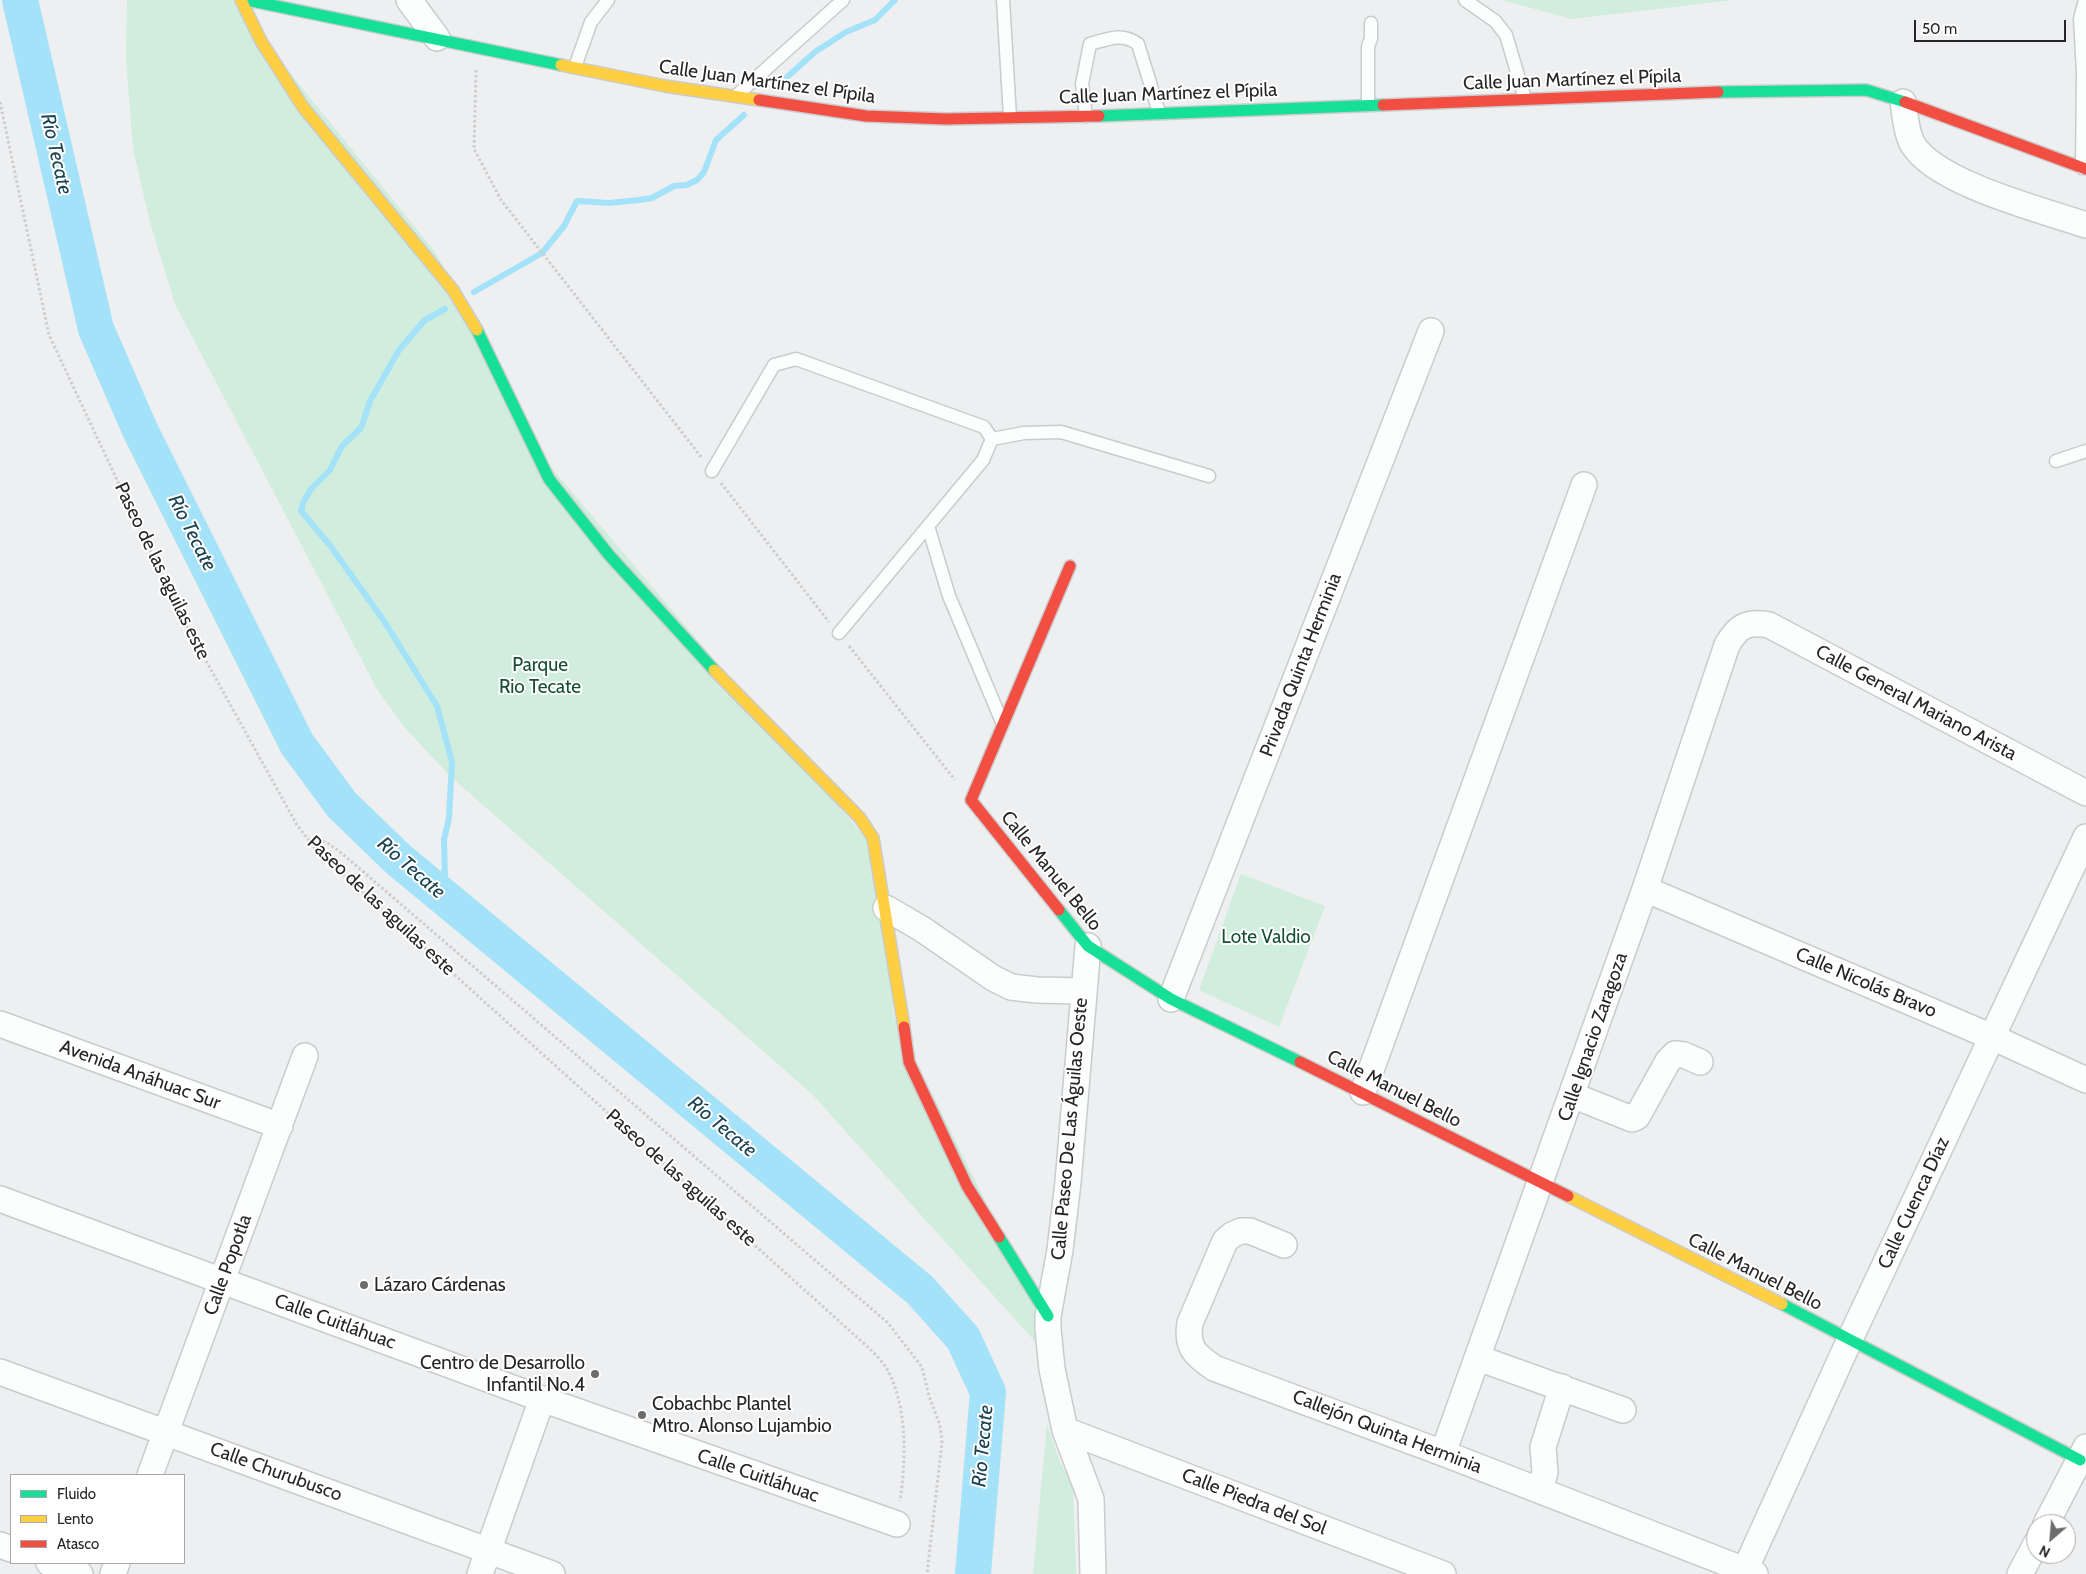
<!DOCTYPE html>
<meta charset="utf-8">
<style>
body{margin:0}
#map{position:relative;width:2086px;height:1574px;overflow:hidden;background:#edeff1;font-family:Cabin,sans-serif}
canvas{display:block}
.legend{position:absolute;left:10px;top:1474px;width:175px;height:90px;box-sizing:border-box;background:#fff;border:1px solid #a8a8a9;margin:0;padding:6px 9px;list-style:none;font-size:15px;color:#262628}
.legend li{display:flex;align-items:center;gap:10px;height:25px}
.legend b{width:25px;border:1px solid #a8a8a9}
.north{position:absolute;left:2026px;top:1514px;width:50px;height:50px;box-sizing:border-box;background:#fff;border:1px solid #a8a8a9;border-radius:50%;rotate:207deg;font-size:14px;font-weight:700;line-height:20px;text-align:center;color:#262628}
.north::after{content:'';display:block;margin:auto;width:18px;height:22px;background:#6c6c6e;clip-path:polygon(50% 0,100% 100%,50% 72%,0 100%)}
.scale{position:absolute;left:1914px;top:20px;width:152px;height:22px;box-sizing:border-box;border:2px solid #262628;border-top:0;padding-left:6px;font-size:15px;line-height:18px;white-space:nowrap;color:#262628;-webkit-text-stroke:4px #fff;paint-order:stroke}
</style>
<div id="map">
<canvas width="2086" height="1574"></canvas>
<ul class="legend">
<li><b style="height:6px;background:#16e098"></b>Fluido</li>
<li><b style="height:6px;background:#ffcf43"></b>Lento</li>
<li><b style="height:6px;background:#f24e42"></b>Atasco</li>
</ul>
<div class="north">N</div>
<div class="scale">50 m</div>
</div>
<script>
const ctx = document.querySelector('canvas').getContext('2d');
ctx.lineJoin = 'round';
function paint(path, color) {
  ctx.fillStyle = color;
  ctx.fill(path, 'evenodd');
}
function stroke(path, color, width, dash) {
  ctx.strokeStyle = color;
  ctx.lineWidth = width;
  ctx.lineCap = dash ? 'butt' : 'round';
  ctx.setLineDash(dash || []);
  ctx.stroke(path);
}
function write(font, color, halo, rows, align = 'center') {
  ctx.font = font + ' Cabin,sans-serif';
  ctx.lineWidth = 4;
  ctx.setLineDash([]);
  ctx.textBaseline = 'middle';
  ctx.strokeStyle = halo;
  ctx.fillStyle = color;
  for (const [text, x, y, turn = 0] of rows) {
    ctx.save();
    ctx.translate(x, y);
    ctx.rotate((+turn || 0) * Math.PI / 180);
    ctx.textAlign = isNaN(turn) ? turn : align;
    if (halo) ctx.strokeText(text, 0, 0);
    ctx.fillText(text, 0, 0);
    ctx.restore();
  }
}
paint(new Path2D(`
 M 127,0 L 245,0 L 281,62 L 436,253 L 538,452 L 874,848 L 894,1017 L 1026,1283 L 1049,1357 L 812,1094 L 450,776 L 405,728 L 377,689 L 175,304 L 150,222 L 133,149 L 126,60 Z
 M 1502,0 L 1733,0 L 1572,19 Z
 M 1241,874 L 1325,906 L 1279,1027 L 1199,990 Z
 M 1047,1424 L 1060,1462 L 1073,1487 L 1076,1574 L 1033,1574 Z`), '#d0eddd');
stroke(new Path2D(`
 M 777,86 L 815,52 L 846,32 L 875,20 L 895,0
 M 474,292 L 542,253 L 564,226 L 577,201 L 609,203 L 639,200 L 652,198 L 674,186 L 687,185 L 697,180 L 704,172 L 716,140 L 744,115
 M 445,309 L 425,320 L 399,350 L 370,401 L 361,428 L 342,446 L 330,470 L 311,489 L 303,503 L 301,511 L 329,544 L 384,621 L 437,706 L 452,762 L 449,818 L 444,840 L 445,880 L 450,901`), '#a3e2f9', 6);
stroke(new Path2D(`
 M 20,0 L 96,329 L 140,430 L 297,744 L 342,805 L 399,860 L 920,1290 L 963,1338 L 988,1392 L 973,1574`), '#a3e2f9', 36);
const lane = new Path2D(`
 M 1003,0 L 1010,117
 M 1465,0 L 1495,21 L 1506,35 L 1525,99
 M 575,67 L 591,22 L 608,0
 M 737,95 L 843,0
 M 1368,104 L 1368,47 L 1371,38 L 1371,23
 M 1086,116 L 1082,84 L 1090,44 C 1108,39 1122,32 1138,44 L 1159,112
 M 2082,168 L 2083,72 L 2080,19 L 2085,0
 M 992,439 L 1024,433 L 1061,432 L 1209,476
 M 2056,461 L 2086,451
 M 712,471 L 774,365 L 796,359 L 984,427 L 992,439 L 983,460 L 839,633
 M 928,526 L 949,596 L 1002,722`);
const street = new Path2D(`
 M 409,0 L 437,38
 M 1903,102 C 1905,114 1906,132 1912,143 C 1934,183 2042,210 2086,225
 M 1645,889 L 1992,1037 L 2086,1080
 M 886,908 L 922,929 L 993,978 L 1011,987 L 1037,990 L 1083,991
 M 1088,946 L 1068,1182 L 1060,1250 L 1048,1316 L 1048,1329 L 1052,1369 L 1065,1430 L 1091,1499 L 1093,1574
 M 1171,999 L 1431,331
 M 0,1024 L 280,1126
 M 1363,1092 L 1584,485
 M 1572,1095 L 1632,1119 L 1637,1117 L 1668,1061 L 1675,1054 L 1684,1055 L 1700,1062
 M 0,1199 L 542,1399 L 897,1524
 M 1284,1245 L 1250,1231 L 1241,1231 L 1232,1235 L 1225,1241 L 1190,1323 C 1186,1347 1195,1355 1214,1368 L 1443,1453 L 1755,1574
 M 1478,1358 L 1623,1410
 M 0,1372 L 552,1574
 M 1065,1430 L 1443,1574
 M 1443,1453 L 1645,889 L 1727,645 C 1738,626 1747,621 1769,625 L 2086,793
 M 150,1475 L 305,1056
 M 1540,1490 L 1545,1472 L 1543,1447 L 1562,1387
 M 2046,1524 L 2086,1447
 M 0,1545 L 11,1549
 M 49,1563 L 80,1574
 M 1745,1570 L 1850,1339 L 2086,837
 M 113,1574 L 117,1563
 M 480,1574 L 542,1399
 M 2020,1574 L 2036,1544`);
const fast = new Path2D(`
 M 247,0 L 561,65
 M 1718,92 L 1866,90 L 1905,102
 M 1099,116 L 1383,105
 M 477,330 L 549,479 L 609,555 L 714,670
 M 1059,910 L 1088,946 L 1171,999 L 1300,1062
 M 999,1237 L 1048,1316
 M 1782,1304 L 2080,1460`);
const slow = new Path2D(`
 M 241,0 L 261,41 L 303,107 L 453,290 L 477,330
 M 561,65 L 665,86 L 759,100
 M 714,670 L 860,818 L 873,838 L 904,1027
 M 1568,1196 L 1782,1304`);
const jam = new Path2D(`
 M 759,100 L 866,116 L 946,119 L 1099,116
 M 1905,102 L 2086,169
 M 1383,105 L 1718,92
 M 1059,910 L 971,800 L 1070,566
 M 904,1027 L 909,1062 L 967,1186 L 999,1237
 M 1300,1062 L 1568,1196`);
stroke(lane, '#cacbcc', 15);
stroke(street, '#cacbcc', 28);
stroke(fast, '#cacbcc', 14);
stroke(slow, '#cacbcc', 14);
stroke(jam, '#cacbcc', 14);
stroke(new Path2D(`
 M 476,70 L 474,149 L 501,200 L 702,458
 M 0,102 L 49,335 L 179,612 L 297,825 L 314,847 L 337,869 L 870,1349 C 876,1355 883,1362 887,1369 C 908,1407 906,1461 900,1501
 M 721,483 L 829,622
 M 849,646 L 955,780
 M 308,839 L 326,842 L 339,851 L 888,1323 L 922,1367 L 929,1396 L 940,1425 L 942,1442 L 927,1574`), '#cdcdce', 3, [2.5, 2.5]);
stroke(lane, '#fcfdfd', 12);
stroke(street, '#fcfdfd', 25);
stroke(fast, '#16e098', 11);
stroke(slow, '#ffcf43', 11);
stroke(jam, '#f24e42', 11);
for (const [x, y, r, color] of [
 [364,1285,5,"#6c6c6e"],
 [595,1374,5,"#6c6c6e"],
 [642,1415,5,"#6c6c6e"]
]) {
  const dot = new Path2D();
  dot.arc(x, y, r, 0, 2 * Math.PI);
  ctx.fillStyle = color;
  ctx.fill(dot);
  stroke(dot, '#fff', 2);
}
write('19px', '#262628', '#fff', [
 ["Calle Juan Martínez el Pípila",1572,80,-2],
 ["Calle Juan Martínez el Pípila",767,82,8],
 ["Calle Juan Martínez el Pípila",1168,94,-2],
 ["Paseo de las aguilas este",162,571,64],
 ["Privada Quinta Herminia",1301,665,-69],
 ["Calle General Mariano Arista",1916,703,28],
 ["Calle Manuel Bello",1051,871,51],
 ["Paseo de las aguilas este",381,906,43],
 ["Calle Nicolás Bravo",1866,983,23],
 ["Calle Ignacio Zaragoza",1593,1037,-71],
 ["Avenida Anáhuac Sur",140,1075,20],
 ["Calle Manuel Bello",1394,1089,27],
 ["Calle Paseo De Las Águilas Oeste",1070,1129,-85],
 ["Paseo de las aguilas este",681,1178,42],
 ["Calle Cuenca Díaz",1914,1203,-65],
 ["Calle Popotla",228,1265,-70],
 ["Calle Manuel Bello",1755,1272,27],
 ["Calle Cuitláhuac",335,1322,20],
 ["Callejón Quinta Herminia",1387,1432,21],
 ["Calle Churubusco",276,1472,20],
 ["Calle Cuitláhuac",758,1476,19],
 ["Calle Piedra del Sol",1254,1502,21]
]);
write('19px', '#164f33', '#fff', [
 ["Parque",540,665],
 ["Rio Tecate",540,687],
 ["Lote Valdio",1266,937]
]);
write('19px', '#262628', '#fff', [
 ["Lázaro Cárdenas",374,1285],
 ["Centro de Desarrollo",585,1363,"right"],
 ["Infantil No.4",585,1385,"right"],
 ["Cobachbc Plantel",652,1404],
 ["Mtro. Alonso Lujambio",652,1426]
], 'left');
write('italic 20px', '#1a4250', '#fff', [
 ["Río Tecate",56,154,77],
 ["Río Tecate",192,533,63],
 ["Río Tecate",411,868,41],
 ["Río Tecate",722,1127,40],
 ["Río Tecate",983,1446,-85]
]);
</script>
